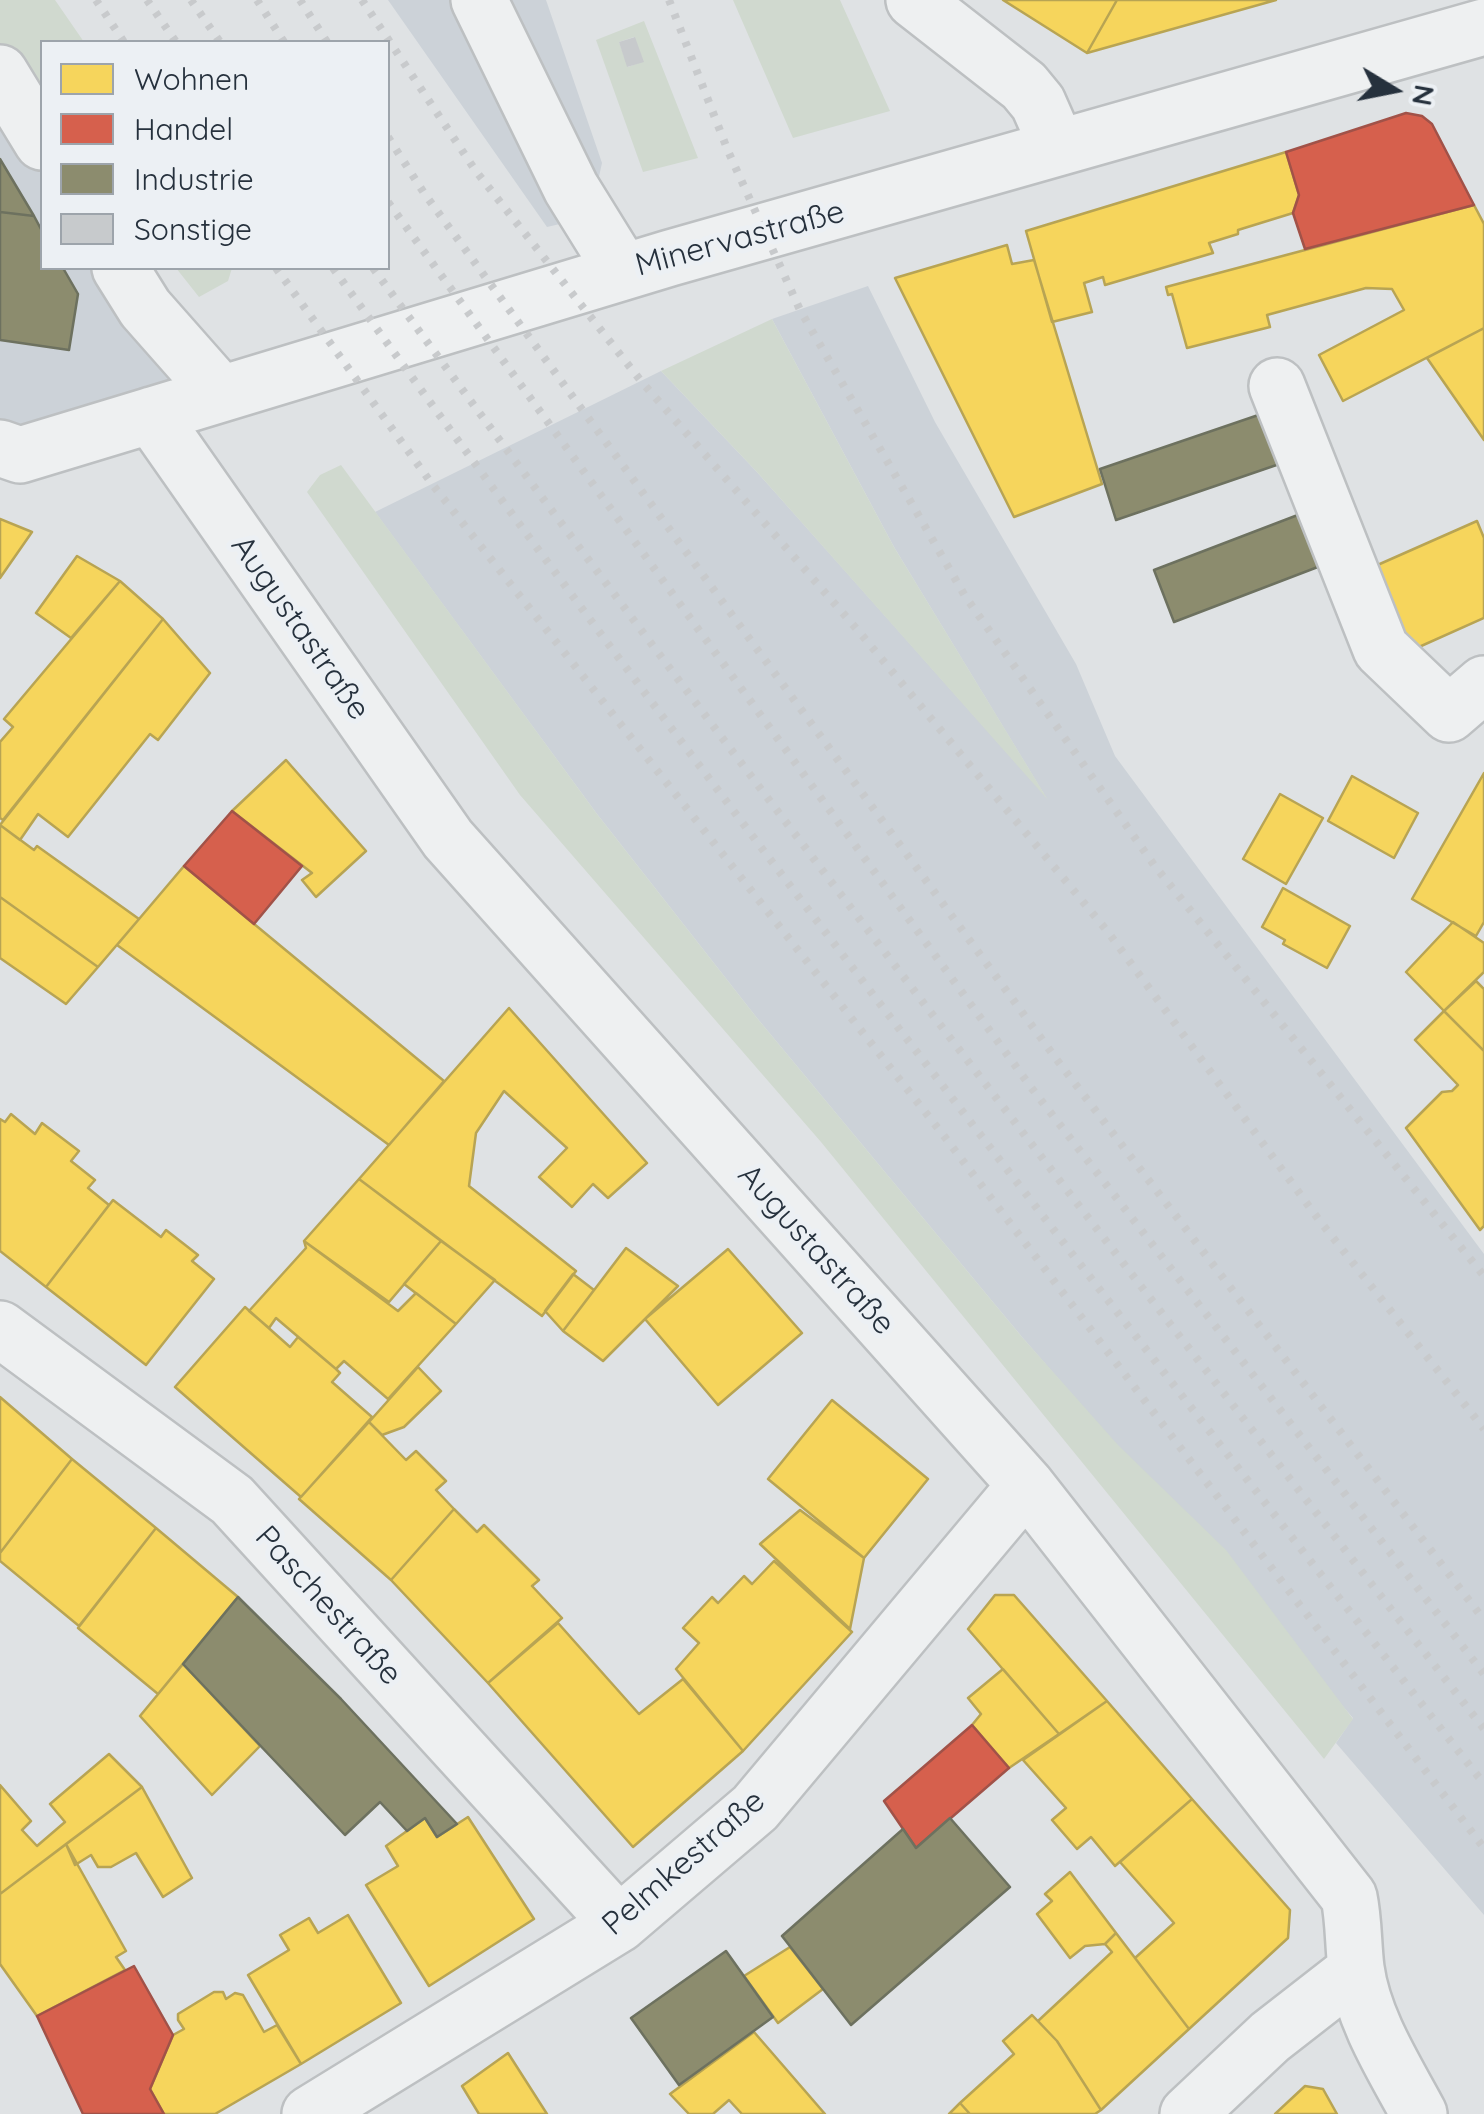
<!DOCTYPE html>
<meta charset="utf-8">
<style>
body{margin:0}
#map{position:relative;width:1484px;height:2114px;overflow:hidden;background:#dfe2e4;font-family:Quicksand,sans-serif}
canvas{display:block}
.legend{position:absolute;left:40px;top:40px;width:350px;height:230px;box-sizing:border-box;background:#ecf0f4;border:2px solid #9da4ab;margin:0;padding:12px 18px;list-style:none;font-size:30px;color:#26313d}
.legend li{display:flex;align-items:center;gap:20px;height:50px}
.legend b{width:50px;border:2px solid #9da4ab}
.north{position:absolute;left:1344px;top:40px;width:100px;height:100px;-webkit-text-stroke:8px #ecf0f4;paint-order:stroke;rotate:100deg;font-size:28px;font-weight:700;line-height:40px;text-align:center;color:#26313d}
.north::after{content:'';display:block;margin:auto;width:35px;height:45px;background:#26313d;clip-path:polygon(50% 0,100% 100%,50% 72%,0 100%)}
</style>
<div id="map">
<canvas width="1484" height="2114"></canvas>
<ul class="legend">
<li><b style="height:28px;background:#f6d55c"></b>Wohnen</li>
<li><b style="height:28px;background:#d6604d"></b>Handel</li>
<li><b style="height:28px;background:#8c8c6e"></b>Industrie</li>
<li><b style="height:28px;background:#c7cacc"></b>Sonstige</li>
</ul>
<div class="north">N</div>
</div>
<script>
const ctx = document.querySelector('canvas').getContext('2d');
ctx.lineJoin = 'round';
function paint(path, color) {
  ctx.fillStyle = color;
  ctx.fill(path, 'evenodd');
}
function stroke(path, color, width, dash) {
  ctx.strokeStyle = color;
  ctx.lineWidth = width;
  ctx.lineCap = dash ? 'butt' : 'round';
  ctx.setLineDash(dash || []);
  ctx.stroke(path);
}
function write(font, color, halo, rows, align = 'center') {
  ctx.font = font + ' Quicksand,sans-serif';
  ctx.lineWidth = 10;
  ctx.setLineDash([]);
  ctx.textBaseline = 'middle';
  ctx.strokeStyle = halo;
  ctx.fillStyle = color;
  for (const [text, x, y, turn = 0] of rows) {
    ctx.save();
    ctx.translate(x, y);
    ctx.rotate((+turn || 0) * Math.PI / 180);
    ctx.textAlign = isNaN(turn) ? turn : align;
    if (halo) ctx.strokeText(text, 0, 0);
    ctx.fillText(text, 0, 0);
    ctx.restore();
  }
}
paint(new Path2D(`
 M 388,0 L 546,0 L 602,163 L 590,217 L 547,227 Z
 M 0,73 L 42,142 L 42,268 L 120,268 L 220,393 L 0,448 Z
 M 868,286 L 935,422 L 1076,664 L 1115,756 L 1484,1254 L 1484,1915 L 1336,1743 L 1353,1718 L 1022,1337 L 757,1018 L 597,814 L 375,512 L 661,371 L 756,471 L 1044,794 L 894,547 L 772,319 Z`), '#ccd2d8');
paint(new Path2D(`
 M 0,0 L 55,0 L 84,42 L 42,42 L 42,98 L 0,45 Z
 M 733,0 L 840,0 L 890,111 L 793,138 Z
 M 644,21 L 698,158 L 643,172 L 596,40 ZM 634,37 L 643,61 L 628,67 L 619,42 Z
 M 176,268 L 232,268 L 228,281 L 199,297 Z
 M 772,319 L 894,547 L 1048,800 L 756,471 L 661,371 Z
 M 341,465 L 597,814 L 757,1018 L 1022,1337 L 1118,1445 L 1226,1550 L 1353,1719 L 1324,1759 L 821,1142 L 520,795 L 307,492 L 320,475 Z`), '#d0d9cf');
const homes = new Path2D(`
 M 1003,0 L 1117,0 L 1087,53 Z
 M 1117,0 L 1276,0 L 1087,53 Z
 M 1286,152 L 1299,195 L 1293,213 L 1238,230 L 1238,234 L 1209,243 L 1213,253 L 1105,285 L 1103,277 L 1084,283 L 1092,312 L 1052,322 L 1026,231 Z
 M 1474,205 L 1484,224 L 1484,328 L 1343,401 L 1319,355 L 1404,310 L 1392,289 L 1366,288 L 1267,315 L 1270,327 L 1187,348 L 1172,294 L 1168,295 L 1166,287 Z
 M 1007,245 L 1012,264 L 1034,260 L 1102,484 L 1014,517 L 895,278 Z
 M 1484,328 L 1484,440 L 1427,358 Z
 M 0,519 L 32,532 L 0,578 Z
 M 1477,521 L 1484,538 L 1484,618 L 1410,651 L 1373,567 Z
 M 77,556 L 120,581 L 71,638 L 36,613 Z
 M 120,581 L 163,619 L 3,820 L 0,818 L 0,742 L 13,727 L 4,719 Z
 M 163,619 L 210,673 L 158,740 L 150,734 L 68,837 L 38,814 L 20,840 L 0,825 Z
 M 286,760 L 366,851 L 316,897 L 302,880 L 312,873 L 232,811 Z
 M 1484,773 L 1484,922 L 1476,936 L 1412,899 Z
 M 1352,776 L 1418,813 L 1394,858 L 1328,821 Z
 M 1280,794 L 1323,818 L 1286,884 L 1243,859 Z
 M 0,825 L 34,850 L 37,846 L 139,919 L 98,967 L 0,897 Z
 M 184,866 L 444,1081 L 389,1145 L 117,945 Z
 M 1283,888 L 1350,926 L 1327,968 L 1283,944 L 1285,940 L 1262,927 Z
 M 0,897 L 98,967 L 66,1004 L 0,958 Z
 M 1453,922 L 1484,943 L 1484,972 L 1444,1011 L 1406,972 Z
 M 1476,981 L 1484,989 L 1484,1051 L 1444,1011 Z
 M 509,1008 L 647,1163 L 608,1198 L 593,1184 L 572,1207 L 539,1177 L 567,1148 L 504,1091 L 476,1133 L 469,1186 L 576,1271 L 542,1316 L 359,1179 Z
 M 1444,1011 L 1484,1051 L 1484,1226 L 1480,1230 L 1406,1128 L 1442,1092 L 1452,1091 L 1458,1085 L 1415,1040 Z
 M 11,1114 L 35,1134 L 42,1123 L 79,1151 L 71,1161 L 95,1180 L 88,1188 L 109,1205 L 46,1287 L 0,1251 L 0,1119 L 5,1122 Z
 M 359,1179 L 441,1241 L 389,1302 L 304,1241 Z
 M 113,1200 L 161,1237 L 166,1230 L 198,1255 L 192,1261 L 214,1279 L 146,1365 L 46,1287 Z
 M 304,1241 L 398,1311 L 416,1293 L 456,1324 L 388,1399 L 344,1361 L 336,1369 L 276,1318 L 269,1328 L 249,1311 L 306,1248 Z
 M 441,1241 L 495,1280 L 456,1324 L 404,1284 Z
 M 626,1248 L 678,1286 L 603,1361 L 563,1331 Z
 M 728,1249 L 802,1333 L 718,1405 L 645,1319 Z
 M 573,1274 L 594,1290 L 563,1331 L 545,1311 Z
 M 245,1307 L 290,1347 L 298,1337 L 336,1369 L 340,1373 L 332,1382 L 372,1417 L 301,1497 L 175,1387 Z
 M 418,1367 L 441,1391 L 404,1427 L 382,1435 L 369,1422 Z
 M 0,1397 L 72,1459 L 0,1553 Z
 M 832,1400 L 928,1479 L 864,1558 L 768,1479 Z
 M 369,1422 L 406,1460 L 416,1451 L 446,1481 L 436,1490 L 454,1509 L 391,1580 L 299,1499 Z
 M 72,1459 L 156,1528 L 79,1626 L 0,1561 L 0,1553 Z
 M 454,1509 L 477,1532 L 484,1525 L 539,1580 L 532,1586 L 562,1618 L 488,1683 L 391,1580 Z
 M 800,1510 L 864,1558 L 850,1629 L 760,1544 Z
 M 156,1528 L 238,1597 L 158,1694 L 78,1628 Z
 M 774,1561 L 852,1632 L 743,1751 L 676,1669 L 699,1643 L 683,1628 L 712,1597 L 718,1603 L 744,1576 L 752,1584 Z
 M 995,1595 L 1014,1595 L 1107,1701 L 1059,1734 L 968,1629 Z
 M 558,1623 L 639,1714 L 683,1679 L 743,1751 L 633,1847 L 488,1683 Z
 M 183,1664 L 260,1746 L 212,1795 L 140,1716 Z
 M 1003,1669 L 1059,1734 L 1009,1768 L 972,1725 L 981,1714 L 968,1698 Z
 M 1107,1701 L 1192,1799 L 1115,1866 L 1091,1837 L 1077,1849 L 1052,1820 L 1066,1808 L 1023,1760 Z
 M 109,1754 L 142,1787 L 0,1894 L 0,1785 L 31,1821 L 22,1830 L 37,1846 L 65,1822 L 50,1804 Z
 M 142,1787 L 192,1878 L 163,1897 L 136,1853 L 111,1867 L 98,1867 L 91,1855 L 75,1865 L 66,1844 Z
 M 1192,1799 L 1290,1910 L 1288,1938 L 1189,2029 L 1135,1958 L 1174,1923 L 1120,1862 Z
 M 468,1817 L 534,1919 L 429,1986 L 366,1885 L 398,1866 L 386,1846 L 425,1818 L 437,1837 Z
 M 66,1844 L 126,1951 L 116,1957 L 125,1970 L 37,2016 L 0,1964 L 0,1894 Z
 M 1070,1872 L 1116,1933 L 1105,1944 L 1085,1946 L 1070,1958 L 1037,1914 L 1052,1901 L 1045,1894 Z
 M 348,1915 L 401,2003 L 301,2064 L 248,1975 L 289,1950 L 280,1935 L 309,1918 L 318,1933 Z
 M 1116,1933 L 1189,2029 L 1101,2110 L 1057,2041 L 1038,2021 L 1112,1952 L 1105,1944 Z
 M 790,1947 L 823,1989 L 778,2023 L 744,1976 Z
 M 214,1992 L 223,1992 L 226,1999 L 235,1993 L 243,1995 L 264,2032 L 277,2025 L 301,2064 L 215,2114 L 164,2114 L 150,2089 L 173,2035 L 184,2029 L 178,2020 L 178,2014 Z
 M 1032,2015 L 1057,2041 L 1101,2110 L 1095,2114 L 970,2114 L 960,2103 L 1014,2054 L 1003,2041 Z
 M 754,2032 L 825,2114 L 742,2114 L 729,2100 L 713,2114 L 689,2114 L 670,2094 Z
 M 508,2053 L 547,2114 L 479,2114 L 462,2086 Z
 M 1305,2086 L 1323,2089 L 1337,2114 L 1275,2114 Z
 M 960,2103 L 970,2114 L 949,2114 Z`);
paint(homes, '#f6d55c');
stroke(homes, '#b8a453', 2.5);
const shops = new Path2D(`
 M 1406,113 L 1422,116 L 1432,124 L 1474,205 L 1305,249 L 1293,213 L 1299,195 L 1286,152 Z
 M 232,811 L 302,866 L 254,924 L 184,866 Z
 M 972,1725 L 1009,1768 L 916,1848 L 884,1801 Z
 M 134,1966 L 173,2035 L 150,2089 L 164,2114 L 83,2114 L 37,2016 Z`);
paint(shops, '#d6604d');
stroke(shops, '#a15248', 2.5);
const industry = new Path2D(`
 M 0,159 L 34,216 L 0,212 Z
 M 0,212 L 34,216 L 42,231 L 42,268 L 63,268 L 78,294 L 69,350 L 0,340 Z
 M 1276,409 L 1294,459 L 1116,520 L 1100,469 Z
 M 1303,513 L 1323,565 L 1174,622 L 1154,570 Z
 M 238,1597 L 341,1699 L 457,1824 L 437,1837 L 425,1818 L 407,1831 L 380,1802 L 345,1835 L 183,1664 Z
 M 950,1818 L 1010,1887 L 851,2025 L 782,1936 L 903,1829 L 916,1848 Z
 M 726,1951 L 773,2017 L 679,2085 L 631,2018 Z`);
paint(industry, '#8c8c6e');
stroke(industry, '#6d715f', 2.5);
paint(new Path2D(`
 M 635,37 L 644,62 L 627,67 L 619,42 Z`), '#c7cacc');
const minor = new Path2D(`
 M 479,0 L 571,188 L 623,272
 M 914,0 L 1024,86 L 1038,103 L 1057,146
 M 0,73 L 42,142
 M 120,268 L 145,308 L 220,393
 M 1277,386 L 1381,649 L 1449,714 L 1484,684
 M 151,415 L 448,839 L 1026,1485 L 1349,1897 C 1354,1921 1353,1944 1356,1968 C 1363,2020 1395,2069 1419,2114
 M 0,448 L 20,455 L 670,258 L 1484,27
 M 0,1329 L 232,1500 L 619,1924
 M 310,2114 L 619,1924 L 755,1808 L 1026,1485
 M 1188,2114 L 1270,2037 L 1356,1970`);
stroke(minor, '#bdc0c2', 60);
stroke(minor, '#eef0f1', 55);
stroke(new Path2D(`
 M 96,0 L 124,42
 M 147,0 L 176,42
 M 191,0 L 220,42
 M 257,0 L 284,42
 M 300,0 L 327,42
 M 362,0 L 475,170 L 641,381 L 861,634 L 1108,932 L 1319,1220 L 1484,1429
 M 669,0 L 728,151 L 800,310 L 965,596 L 1154,865 L 1484,1276
 M 388,137 L 424,193 L 1057,1060 L 1484,1620
 M 388,202 L 1030,1086 L 1484,1674
 M 276,268 L 432,484 L 944,1136 L 1484,1848
 M 333,268 C 703,783 1094,1283 1484,1784
 M 373,268 C 734,762 1109,1246 1484,1729`), '#c8cacc', 8, [5, 10]);
write('32px', '#26313d', '#ecf0f4', [
 ["Minervastraße",740,239,-15],
 ["Augustastraße",300,628,55],
 ["Augustastraße",816,1250,48],
 ["Paschestraße",328,1606,48],
 ["Pelmkestraße",684,1863,-41]
]);
</script>
